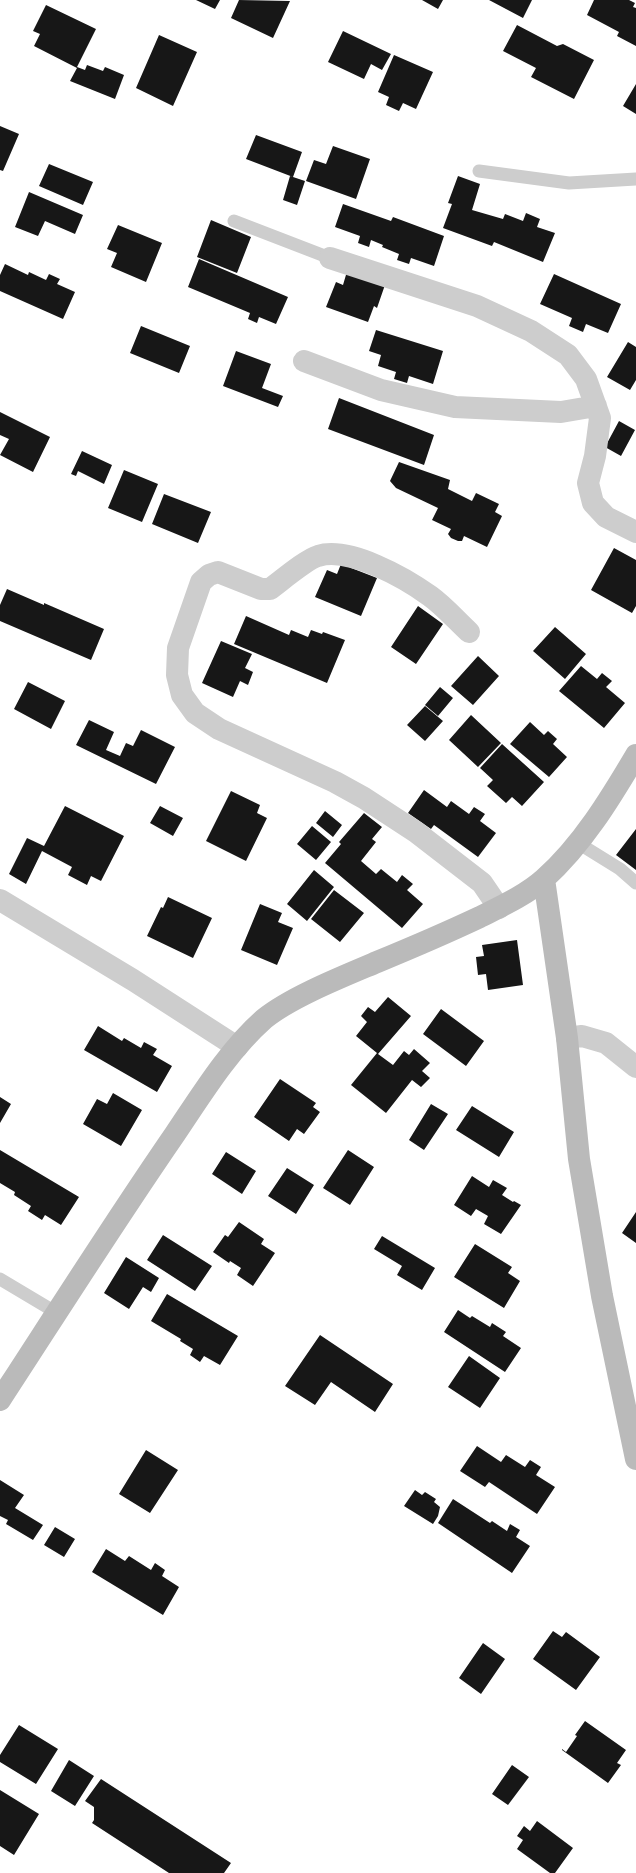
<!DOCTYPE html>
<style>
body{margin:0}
canvas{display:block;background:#fff}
</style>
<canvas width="636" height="1873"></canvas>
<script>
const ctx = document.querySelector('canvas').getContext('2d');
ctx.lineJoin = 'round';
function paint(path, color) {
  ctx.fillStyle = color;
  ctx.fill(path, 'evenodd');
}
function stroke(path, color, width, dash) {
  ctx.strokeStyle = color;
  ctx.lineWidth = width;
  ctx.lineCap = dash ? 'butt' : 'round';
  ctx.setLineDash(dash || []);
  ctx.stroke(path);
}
paint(new Path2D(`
 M 196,0 L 220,0 L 215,9 Z
 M 239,0 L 290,1 L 273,38 L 231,18 Z
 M 422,0 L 443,0 L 438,9 Z
 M 489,0 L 532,0 L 523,18 Z
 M 594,0 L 629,0 L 635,3 L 633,7 L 636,8 L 636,46 L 617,36 L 619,32 L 587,15 Z
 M 46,5 L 96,29 L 77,67 L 85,70 L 87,65 L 103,71 L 105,67 L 124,75 L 115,99 L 70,81 L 77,68 L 34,46 L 40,34 L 33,31 Z
 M 517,25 L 557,46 L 563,44 L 594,60 L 574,99 L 531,77 L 536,68 L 503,51 Z
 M 343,31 L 391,54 L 382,70 L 371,64 L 364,79 L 328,62 Z
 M 159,35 L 197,52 L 173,106 L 136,88 Z
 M 394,55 L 433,72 L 416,109 L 403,103 L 399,111 L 386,105 L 389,97 L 378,92 Z
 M 636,84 L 636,114 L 623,106 Z
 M 0,126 L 19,134 L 3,171 L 0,170 Z
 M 256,135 L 302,152 L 293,177 L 246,159 Z
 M 333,146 L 370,159 L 356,199 L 306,181 L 314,160 L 326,164 Z
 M 49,164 L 93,182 L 83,205 L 39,186 Z
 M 290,176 L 305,181 L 297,205 L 283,200 Z
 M 458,176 L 480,184 L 472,210 L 503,219 L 505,214 L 523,221 L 526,213 L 540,219 L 537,227 L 555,233 L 543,262 L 494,242 L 492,246 L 443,228 L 452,204 L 448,203 Z
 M 29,192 L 83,215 L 75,234 L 45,221 L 38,236 L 15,227 Z
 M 343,204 L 391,221 L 393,217 L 444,236 L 434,266 L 411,258 L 409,264 L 397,260 L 399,254 L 382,247 L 383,245 L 371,240 L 369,247 L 358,243 L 360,236 L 335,227 Z
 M 211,220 L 251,237 L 237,273 L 197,257 Z
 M 118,225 L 162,243 L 146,282 L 111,267 L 117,253 L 107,249 Z
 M 199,259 L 288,297 L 276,324 L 259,317 L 257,323 L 248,319 L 250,313 L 188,287 Z
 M 5,264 L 28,275 L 29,272 L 46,280 L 49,274 L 60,279 L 57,284 L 75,292 L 63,319 L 0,291 L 0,275 Z
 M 348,268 L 386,282 L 377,308 L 374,306 L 368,322 L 326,307 L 336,282 L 343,285 Z
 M 554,274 L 621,304 L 608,333 L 586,324 L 583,332 L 569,326 L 572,318 L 540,304 Z
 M 141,326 L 190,346 L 179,373 L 130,353 Z
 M 376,330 L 443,351 L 433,384 L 409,376 L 407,383 L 394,379 L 396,372 L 378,366 L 381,355 L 369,351 Z
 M 628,342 L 636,347 L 636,380 L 630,390 L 607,377 Z
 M 236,351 L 271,364 L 262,388 L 283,396 L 278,407 L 223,386 Z
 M 339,398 L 434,435 L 424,465 L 328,429 Z
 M 0,412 L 50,437 L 33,472 L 0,455 L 9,439 L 0,435 Z
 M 619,421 L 635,430 L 621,456 L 605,447 Z
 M 82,451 L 112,465 L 104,484 L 78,471 L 76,476 L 71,474 Z
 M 399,462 L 450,480 L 448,489 L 472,501 L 476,493 L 499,504 L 495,512 L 502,516 L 487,547 L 464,536 L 462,541 L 458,541 L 451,538 L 448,534 L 451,529 L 432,520 L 438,508 L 396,488 L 390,481 Z
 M 124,470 L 158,484 L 142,522 L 108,508 Z
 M 164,494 L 211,512 L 198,543 L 152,524 Z
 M 614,548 L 636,560 L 636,606 L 632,613 L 591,590 Z
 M 341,564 L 377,578 L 361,616 L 315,597 L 327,570 L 337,574 Z
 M 7,589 L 44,605 L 44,603 L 104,629 L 91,660 L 0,621 L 0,605 Z
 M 418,606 L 443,624 L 416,664 L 391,647 Z
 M 246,616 L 289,635 L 291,630 L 308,637 L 311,630 L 322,634 L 323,632 L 345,640 L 327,683 L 234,644 Z
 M 555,627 L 586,654 L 565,679 L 533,651 Z
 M 221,641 L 252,654 L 245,668 L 253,672 L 248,685 L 240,681 L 233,697 L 202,683 Z
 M 478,656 L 499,676 L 473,705 L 451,686 Z
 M 581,666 L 597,679 L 602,673 L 612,681 L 606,687 L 625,703 L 604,728 L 559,691 Z
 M 28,682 L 65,701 L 51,729 L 14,709 Z
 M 440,687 L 453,698 L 438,716 L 425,705 Z
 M 425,706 L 443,721 L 425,741 L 407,725 Z
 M 471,715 L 501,743 L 478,767 L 449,740 Z
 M 89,720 L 114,732 L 106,750 L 120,756 L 126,743 L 133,746 L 141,730 L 175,747 L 156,784 L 76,745 Z
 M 530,722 L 544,735 L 548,731 L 557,739 L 553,744 L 567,757 L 549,777 L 510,744 Z
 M 502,744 L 544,782 L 522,806 L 512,797 L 506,803 L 487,786 L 493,780 L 480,768 Z
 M 424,790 L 447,807 L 451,801 L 469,814 L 474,807 L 485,814 L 480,821 L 496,833 L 478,857 L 434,825 L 431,829 L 408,813 Z
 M 231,791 L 260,805 L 257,813 L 267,818 L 246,861 L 206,841 Z
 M 65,806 L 124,836 L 101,881 L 91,876 L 87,885 L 68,875 L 72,867 L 42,851 L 26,884 L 9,874 L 27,838 L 44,846 Z
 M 160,806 L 183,818 L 173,836 L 150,823 Z
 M 325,811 L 342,825 L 333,837 L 316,823 Z
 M 364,813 L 382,827 L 372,839 L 376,842 L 361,861 L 376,874 L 381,869 L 397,882 L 402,875 L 413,884 L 407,890 L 423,904 L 402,928 L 325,863 L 341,844 L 339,842 Z
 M 312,826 L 331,842 L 316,860 L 297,844 Z
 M 636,829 L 636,870 L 616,855 Z
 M 314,870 L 334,887 L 307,921 L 287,904 Z
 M 334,890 L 364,913 L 340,942 L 311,919 Z
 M 168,897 L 212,918 L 193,958 L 147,936 L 161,907 L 163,908 Z
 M 260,904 L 282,913 L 278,922 L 293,928 L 277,965 L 241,950 Z
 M 517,940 L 523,985 L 488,990 L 486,974 L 478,975 L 476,957 L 484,956 L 482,945 Z
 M 388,997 L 411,1016 L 378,1054 L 393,1065 L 404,1051 L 409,1055 L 414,1049 L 430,1063 L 422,1071 L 430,1078 L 421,1087 L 412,1080 L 386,1113 L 351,1085 L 377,1053 L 356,1036 L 367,1022 L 361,1016 L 368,1007 L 375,1012 Z
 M 441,1009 L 484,1041 L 466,1066 L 423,1034 Z
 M 98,1026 L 122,1041 L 124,1038 L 141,1048 L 144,1042 L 157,1049 L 153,1055 L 172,1066 L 157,1092 L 84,1050 Z
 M 280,1079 L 316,1103 L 313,1107 L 320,1112 L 304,1134 L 297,1129 L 289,1141 L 254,1117 Z
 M 113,1093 L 142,1110 L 121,1146 L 83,1124 L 97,1099 L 107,1104 Z
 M 0,1097 L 11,1104 L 0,1123 Z
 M 431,1104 L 448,1114 L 424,1150 L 409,1140 Z
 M 472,1106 L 514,1132 L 499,1157 L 456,1130 Z
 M 0,1150 L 79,1197 L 61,1225 L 45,1215 L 42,1220 L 28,1211 L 31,1206 L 14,1195 L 15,1192 L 0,1183 Z
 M 348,1150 L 374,1167 L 350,1205 L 323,1188 Z
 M 226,1152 L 256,1171 L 242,1194 L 212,1174 Z
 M 287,1168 L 314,1185 L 296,1214 L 268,1196 Z
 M 472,1176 L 489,1187 L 493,1180 L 507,1188 L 502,1195 L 513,1202 L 514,1201 L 521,1205 L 501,1234 L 484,1224 L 488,1216 L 476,1209 L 471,1216 L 454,1205 Z
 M 636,1212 L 636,1243 L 622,1233 Z
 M 239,1222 L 264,1239 L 261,1244 L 275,1253 L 253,1286 L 237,1275 L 241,1268 L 230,1261 L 229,1263 L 213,1252 L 225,1235 L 228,1237 Z
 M 163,1235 L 212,1266 L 195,1291 L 147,1260 Z
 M 382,1236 L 435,1268 L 422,1290 L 397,1275 L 402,1266 L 374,1249 Z
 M 475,1244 L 512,1267 L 508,1273 L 520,1281 L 504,1308 L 454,1277 Z
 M 126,1257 L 159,1278 L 151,1292 L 143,1287 L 129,1309 L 104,1293 Z
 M 167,1294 L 238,1336 L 220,1365 L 204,1356 L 200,1362 L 190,1355 L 193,1349 L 180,1341 L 181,1339 L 151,1321 Z
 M 458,1310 L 470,1318 L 472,1316 L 490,1327 L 492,1323 L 506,1332 L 503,1336 L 521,1348 L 505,1372 L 444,1332 Z
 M 320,1335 L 393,1384 L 375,1412 L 331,1382 L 315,1405 L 285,1386 Z
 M 469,1356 L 500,1378 L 480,1408 L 448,1387 Z
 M 477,1446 L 501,1462 L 506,1455 L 525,1467 L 530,1460 L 541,1467 L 536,1475 L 555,1487 L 537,1514 L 489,1482 L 485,1487 L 460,1471 Z
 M 146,1450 L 178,1470 L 150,1513 L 119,1494 Z
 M 0,1480 L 24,1495 L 15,1508 L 43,1525 L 33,1540 L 6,1524 L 8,1520 L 0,1516 Z
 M 415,1490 L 422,1495 L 425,1492 L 436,1499 L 434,1502 L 440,1507 L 438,1516 L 433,1524 L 404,1506 Z
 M 453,1499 L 490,1523 L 492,1521 L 507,1531 L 510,1524 L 520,1530 L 516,1537 L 530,1546 L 512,1573 L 438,1523 Z
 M 55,1527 L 75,1539 L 64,1557 L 44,1545 Z
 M 106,1549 L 125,1561 L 129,1556 L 151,1570 L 155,1563 L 165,1570 L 162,1576 L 179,1587 L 163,1615 L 92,1572 Z
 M 553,1631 L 562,1637 L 566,1632 L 600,1657 L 576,1690 L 533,1659 Z
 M 483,1643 L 505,1659 L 481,1694 L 459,1678 Z
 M 585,1721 L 626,1750 L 617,1763 L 621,1765 L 608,1783 L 562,1750 L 562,1749 L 566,1752 L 577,1736 L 575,1735 Z
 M 19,1725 L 58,1749 L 36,1784 L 0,1762 L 0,1755 Z
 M 69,1760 L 94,1776 L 75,1806 L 51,1791 Z
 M 512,1765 L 529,1777 L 508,1805 L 492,1794 Z
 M 101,1779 L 231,1863 L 224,1873 L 169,1873 L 92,1823 L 94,1820 L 94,1807 L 85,1801 Z
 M 0,1790 L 39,1814 L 14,1855 L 0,1846 Z
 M 537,1821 L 573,1848 L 555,1873 L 550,1873 L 517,1849 L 523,1840 L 517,1836 L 524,1826 L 530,1831 Z`), '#171717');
stroke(new Path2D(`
 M 479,171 L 569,183 L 636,179
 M 234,221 L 330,258
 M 578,843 L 620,869 L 636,883
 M 0,1279 L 57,1313`), '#cdcdcd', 13);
stroke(new Path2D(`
 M 330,258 L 477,306 L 531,331 L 568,355 L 586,379 L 600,418 L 595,456 L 588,483 L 593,503 L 606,517 L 636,532
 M 304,361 L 381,390 L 455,407 L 561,412 L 596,406
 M 469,632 C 456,620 444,606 430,596 C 405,578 349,546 318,556 C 307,559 281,581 270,589 L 261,589 L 218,572 L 209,575 L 201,582 L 178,648 L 177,675 L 182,695 L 195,713 L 219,729 L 335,782 L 364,798 L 416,832 L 482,883 L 499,908
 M 0,900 L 133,980 L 237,1047
 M 567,1038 L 582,1036 L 606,1043 L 636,1067`), '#cdcdcd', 22);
stroke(new Path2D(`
 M 544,879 L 567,1038 L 579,1159 L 602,1296 L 636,1459
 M 0,1400 C 58,1311 115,1221 175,1134 C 202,1094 228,1051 264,1019 C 291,997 344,976 377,962 C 411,948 446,933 480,917 C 502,906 526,895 544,879 C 582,845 610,799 636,755`), '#bababa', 22);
</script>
